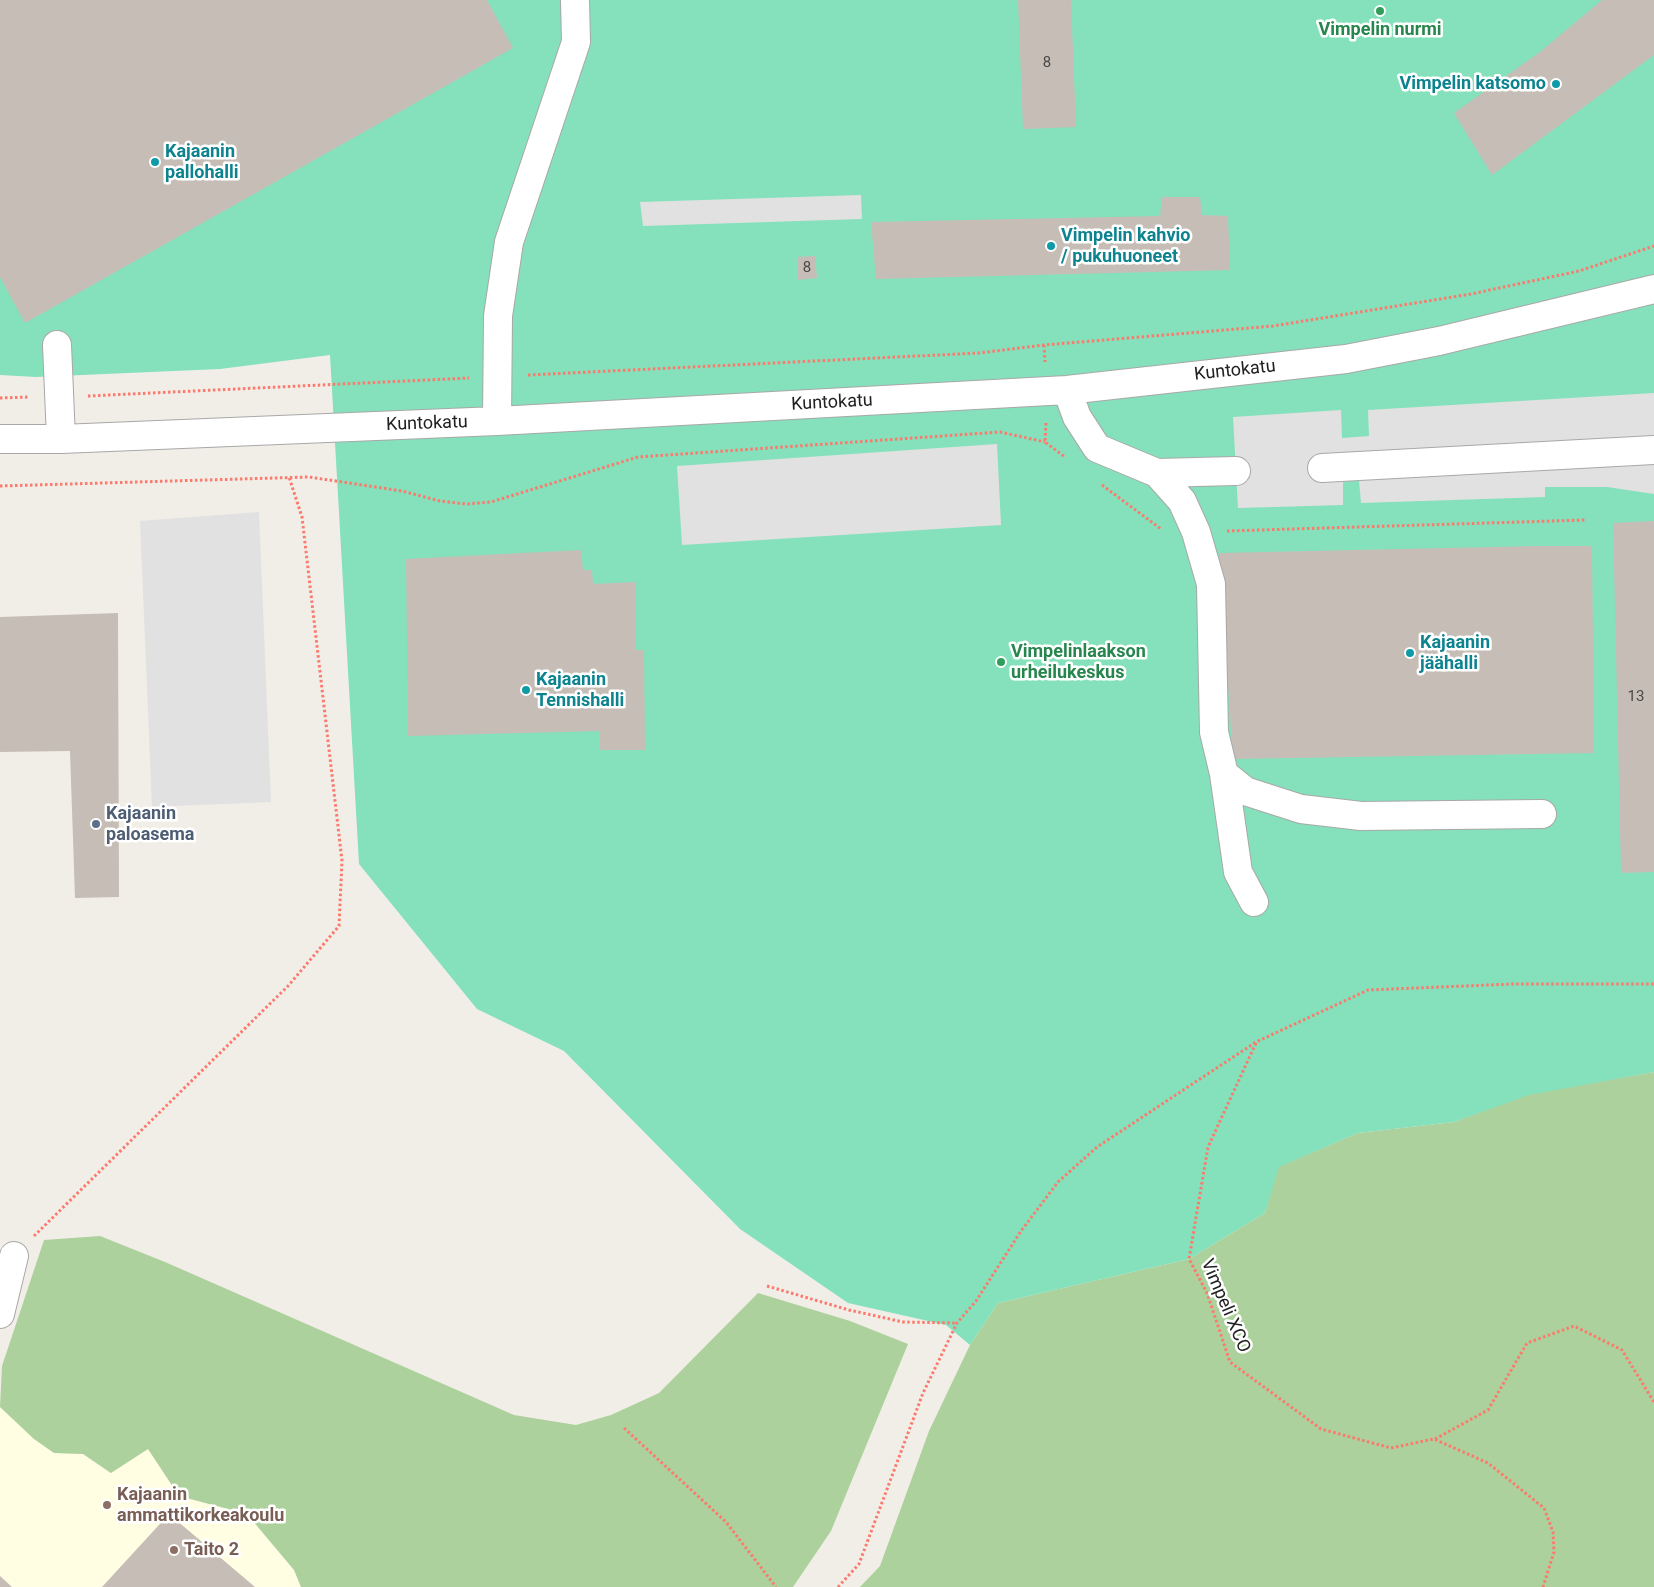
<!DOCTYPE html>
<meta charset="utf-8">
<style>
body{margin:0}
canvas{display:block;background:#f1eee7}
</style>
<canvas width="1654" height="1587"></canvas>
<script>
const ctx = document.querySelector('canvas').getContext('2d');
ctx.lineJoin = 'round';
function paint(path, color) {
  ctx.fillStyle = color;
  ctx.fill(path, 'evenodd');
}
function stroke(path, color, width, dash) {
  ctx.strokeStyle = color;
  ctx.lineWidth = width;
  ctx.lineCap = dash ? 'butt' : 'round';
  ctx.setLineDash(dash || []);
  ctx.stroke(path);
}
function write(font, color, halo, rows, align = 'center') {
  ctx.font = font + ' Roboto,sans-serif';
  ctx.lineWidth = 5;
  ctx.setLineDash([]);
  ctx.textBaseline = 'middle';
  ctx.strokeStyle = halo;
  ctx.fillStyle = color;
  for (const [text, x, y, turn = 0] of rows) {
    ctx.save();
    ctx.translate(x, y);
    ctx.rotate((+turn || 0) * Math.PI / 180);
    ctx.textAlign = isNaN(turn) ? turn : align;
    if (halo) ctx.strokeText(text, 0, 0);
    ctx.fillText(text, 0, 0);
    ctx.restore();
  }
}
paint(new Path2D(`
 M 0,1407 L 34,1439 L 54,1453 L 83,1454 L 110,1473 L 148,1449 L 179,1496 L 247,1514 L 294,1570 L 301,1587 L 0,1587 Z`), '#fffee2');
paint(new Path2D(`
 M 1654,1072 L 1654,1587 L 860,1587 L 880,1566 L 929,1431 L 970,1345 L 998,1303 L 1189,1259 L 1265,1213 L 1278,1167 L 1358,1133 L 1454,1122 L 1528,1094 Z
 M 100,1236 L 165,1262 L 514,1415 L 576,1425 L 611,1415 L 659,1393 L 758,1293 L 850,1321 L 908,1344 L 831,1531 L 793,1587 L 301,1587 L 294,1570 L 247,1514 L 179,1496 L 148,1449 L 111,1473 L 83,1454 L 54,1453 L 34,1439 L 0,1407 L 2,1366 L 44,1240 Z`), '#add19c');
paint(new Path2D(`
 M 0,0 L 1654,0 L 1654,1072 L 1529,1095 L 1454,1122 L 1358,1133 L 1279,1167 L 1265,1213 L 1189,1259 L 998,1303 L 970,1345 L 946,1325 L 848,1303 L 740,1229 L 564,1051 L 477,1009 L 359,864 L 330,355 L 220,369 L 36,377 L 0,375 Z`), '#85e1bb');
paint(new Path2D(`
 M 861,195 L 862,219 L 643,226 L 640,202 Z
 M 1654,393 L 1654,494 L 1607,487 L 1545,487 L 1545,497 L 1361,503 L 1359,480 L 1343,482 L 1343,505 L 1238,508 L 1233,417 L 1341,410 L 1342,438 L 1369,436 L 1368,410 Z
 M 997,444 L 1001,525 L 682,545 L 677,466 Z
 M 259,512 L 271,802 L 152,807 L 140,521 Z`), '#e1e1e1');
paint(new Path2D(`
 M 0,0 L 487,0 L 513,48 L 25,323 L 0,277 Z
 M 1018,0 L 1071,0 L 1076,127 L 1023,129 Z
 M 1602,0 L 1654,0 L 1654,55 L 1492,175 L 1454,113 L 1540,52 Z
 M 1162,197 L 1200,197 L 1202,215 L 1228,216 L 1230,270 L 876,279 L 871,222 L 1160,216 Z
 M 815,256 L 817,278 L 798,280 L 797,257 Z
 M 1654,521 L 1654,872 L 1621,873 L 1613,523 Z
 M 1536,546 L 1592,546 L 1594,753 L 1233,759 L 1219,553 Z
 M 581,550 L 583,570 L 592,570 L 593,584 L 636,582 L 636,650 L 644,650 L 645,750 L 600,750 L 599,731 L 408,736 L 406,559 Z
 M 118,613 L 119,897 L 75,898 L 70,751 L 0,752 L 0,617 Z
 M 169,1514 L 255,1587 L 102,1587 Z
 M 0,1576 L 12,1587 L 0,1587 Z`), '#c6bdb6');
const minor = new Path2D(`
 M 57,345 L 61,439
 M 1067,390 L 1077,417 L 1097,448 L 1157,473 L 1236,471
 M 497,421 L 498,316 L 509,242 L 576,42 L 575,0
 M 0,439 L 61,439 L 497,421 L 1067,390 L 1346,359 L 1439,341 L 1654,289
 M 1322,468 L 1654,450
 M 1157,473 L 1182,501 L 1196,532 L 1211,584 L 1214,732 L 1224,774 L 1245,791 L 1301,809 L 1361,816 L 1542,814
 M 1224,774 L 1238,872 L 1254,902
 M 0,1314 L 14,1256`);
stroke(minor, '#a8a8a8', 30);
stroke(new Path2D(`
 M 1044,345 L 1045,362
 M 528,375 L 979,353 L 1044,345 L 1273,326 L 1471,294 L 1579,271 L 1654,246
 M 88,396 L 469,378
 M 0,398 L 29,397
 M 1046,423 L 1045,442 L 1065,457
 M 1102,485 L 1161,529
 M 0,486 L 309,477 L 402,491 L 440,501 L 466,504 L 491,502 L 638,457 L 1000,432 L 1045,442
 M 1227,531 L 1585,520
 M 1256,1043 L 1208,1147 L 1189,1259 L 1207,1293 L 1230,1362 L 1321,1429 L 1391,1448 L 1434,1439 L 1488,1463 L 1544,1508 L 1553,1532 L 1554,1552 L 1543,1587
 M 34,1236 L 288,986 L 339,926 L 342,861 L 302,517 L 289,477
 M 767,1286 L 849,1310 L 903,1322 L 957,1323
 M 624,1428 L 726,1522 L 776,1587
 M 1435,1439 L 1488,1410 L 1527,1343 L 1574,1326 L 1622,1350 L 1654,1402
 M 838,1587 L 859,1564 L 923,1393 L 957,1323 L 976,1301 L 1021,1231 L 1058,1182 L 1097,1147 L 1256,1042 L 1368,990 L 1513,984 L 1654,984`), '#fc796e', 3, [2.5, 2.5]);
stroke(minor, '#fff', 28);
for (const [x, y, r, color] of [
 [1380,11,5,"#2e9e5b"],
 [1556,84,5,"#0f9aa8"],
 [155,162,5,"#0f9aa8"],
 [1051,246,5,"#0f9aa8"],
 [1410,653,5,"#0f9aa8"],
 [1001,662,5,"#2e9e5b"],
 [526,690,5,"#0f9aa8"],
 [96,824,5,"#5c6f8a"],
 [107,1505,5,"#8d6e63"],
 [174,1550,5,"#8d6e63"]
]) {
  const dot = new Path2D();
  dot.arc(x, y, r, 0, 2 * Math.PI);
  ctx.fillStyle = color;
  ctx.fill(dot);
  stroke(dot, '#fff', 2);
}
write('15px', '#4a4846', null, [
 ["8",1047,63],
 ["8",807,268],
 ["13",1636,697]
]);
write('bold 18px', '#27864d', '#fff', [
 ["Vimpelin nurmi",1380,30],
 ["Vimpelinlaakson",1011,652,"left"],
 ["urheilukeskus",1011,673,"left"]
]);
write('bold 18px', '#0d838f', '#fff', [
 ["Vimpelin katsomo",1546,84,"right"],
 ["Kajaanin",165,152],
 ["pallohalli",165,173],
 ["Vimpelin kahvio",1061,236],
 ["/ pukuhuoneet",1061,257],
 ["Kajaanin",1420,643],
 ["jäähalli",1420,664],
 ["Kajaanin",536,680],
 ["Tennishalli",536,701]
], 'left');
write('18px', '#212121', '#fff', [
 ["Kuntokatu",1235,371,-6],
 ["Kuntokatu",832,403,-3],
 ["Kuntokatu",427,424,-2],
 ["Vimpeli XCO",1225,1306,67]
]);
write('bold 18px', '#4e5e75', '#fff', [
 ["Kajaanin",106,814],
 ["paloasema",106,835]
], 'left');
write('bold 18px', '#785e54', '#fff', [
 ["Kajaanin",117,1495],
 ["ammattikorkeakoulu",117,1516],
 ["Taito 2",184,1550]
], 'left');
</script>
